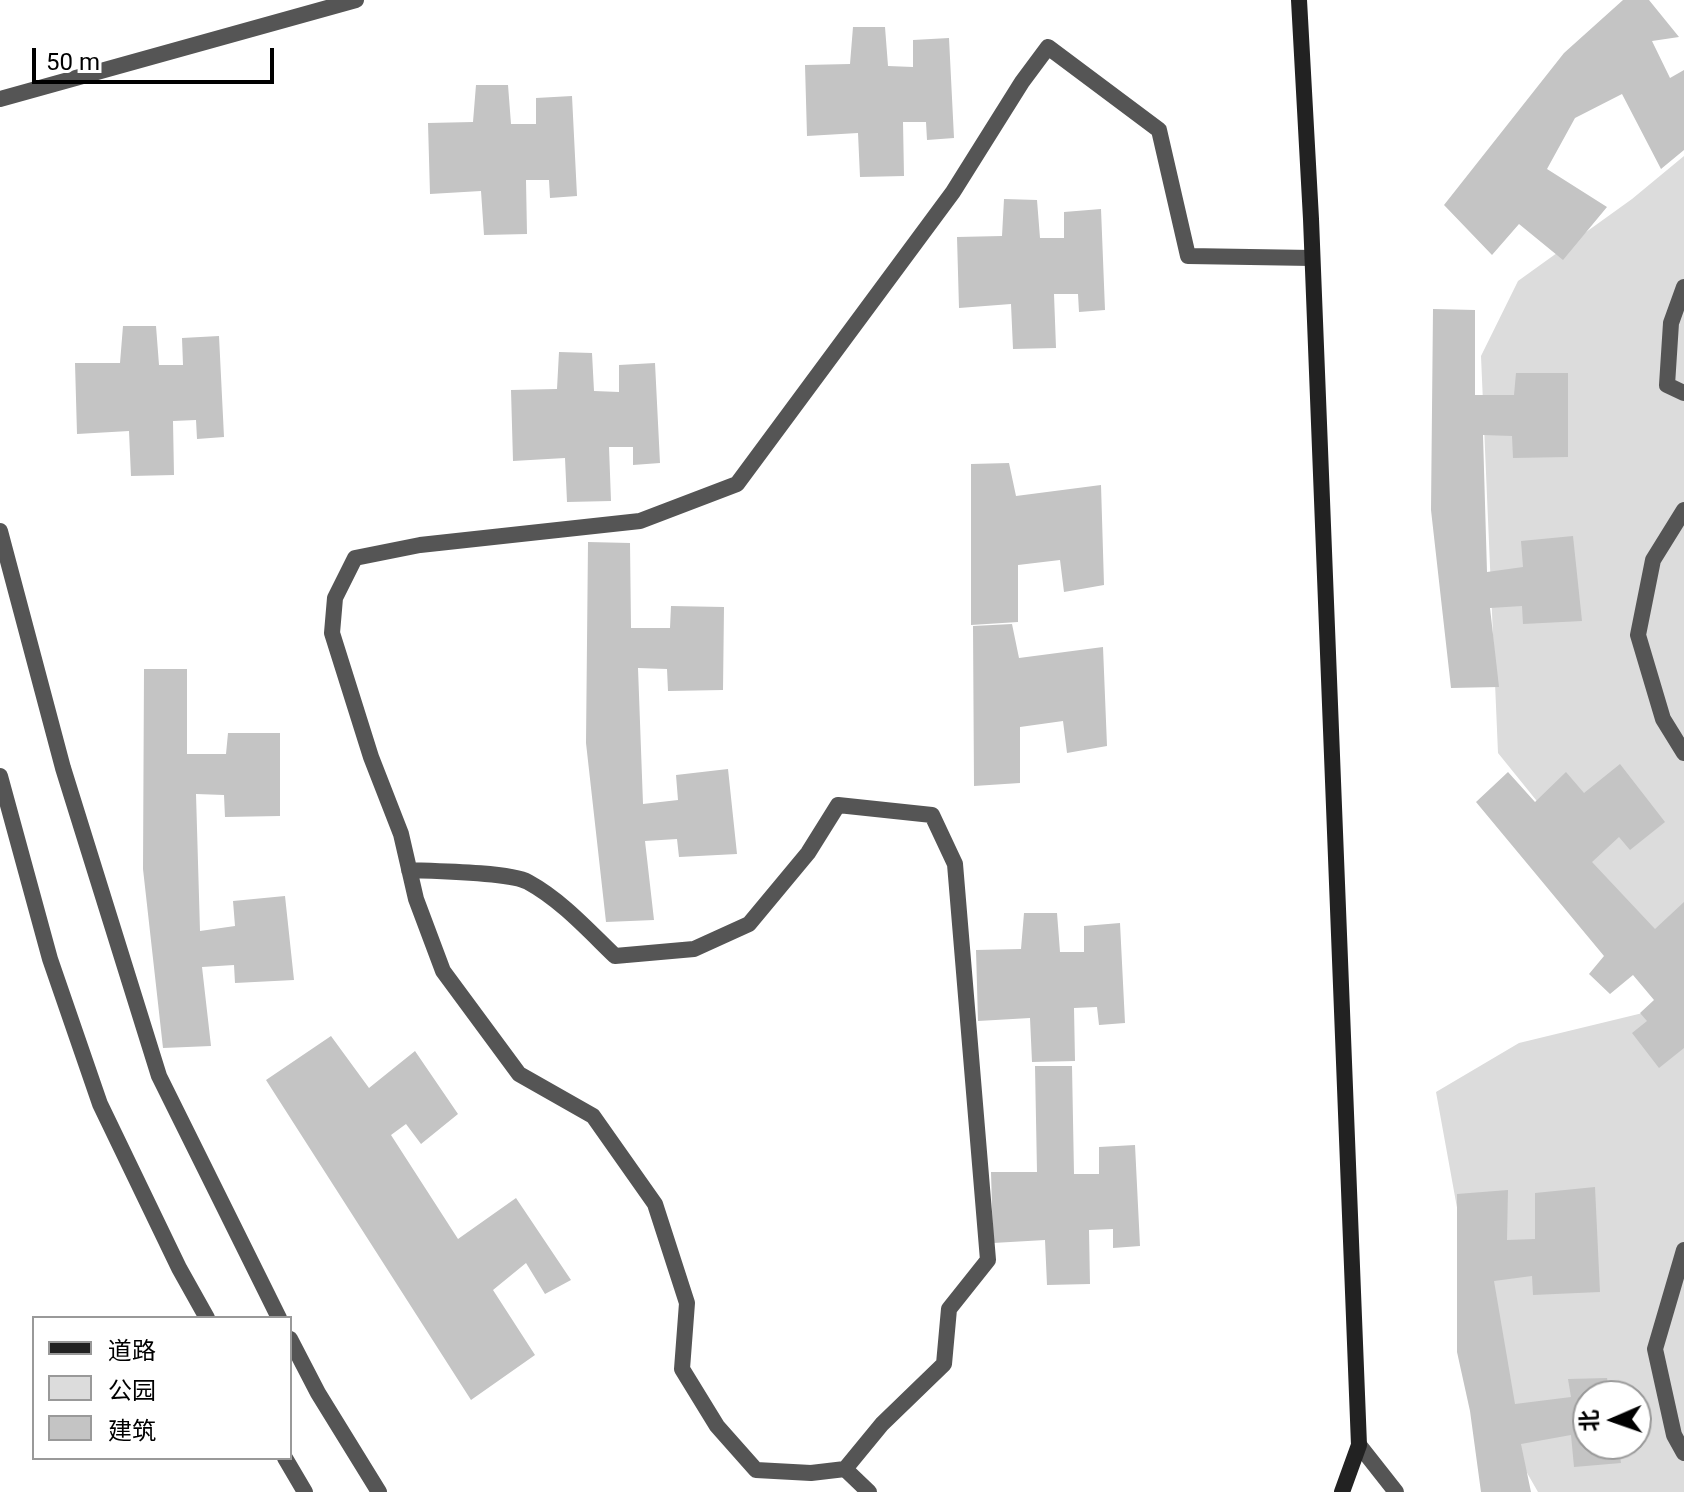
<!DOCTYPE html>
<meta charset="utf-8">
<style>
body{margin:0}
#map{position:relative;width:1684px;height:1492px;overflow:hidden;background:#fff;font-family:Roboto,"Noto Sans SC",sans-serif}
canvas{display:block}
.legend{position:absolute;left:32px;top:1316px;width:260px;height:144px;box-sizing:border-box;background:#fff;border:2px solid #999;margin:0;padding:10px 14px;list-style:none;font-size:24px;color:#000}
.legend li{display:flex;align-items:center;gap:16px;height:40px}
.legend b{width:40px;border:2px solid #999}
.north{position:absolute;left:1572px;top:1380px;width:80px;height:80px;box-sizing:border-box;background:#fff;border:2px solid #999;border-radius:50%;rotate:268deg;font-size:22px;font-weight:700;line-height:32px;text-align:center;color:#000}
.north::after{content:'';display:block;margin:auto;width:28px;height:36px;background:#000;clip-path:polygon(50% 0,100% 100%,50% 72%,0 100%)}
.scale{position:absolute;left:32px;top:48px;width:242px;height:36px;box-sizing:border-box;border:4px solid #000;border-top:0;padding-left:10px;font-size:24px;line-height:28px;white-space:nowrap;color:#000;-webkit-text-stroke:6px #fff;paint-order:stroke}
</style>
<div id="map">
<canvas width="1684" height="1492"></canvas>
<ul class="legend">
<li><b style="height:10px;background:#222"></b>道路</li>
<li><b style="height:22px;background:#dcdcdc"></b>公园</li>
<li><b style="height:22px;background:#c4c4c4"></b>建筑</li>
</ul>
<div class="north">北</div>
<div class="scale">50 m</div>
</div>
<script>
const ctx = document.querySelector('canvas').getContext('2d');
ctx.lineJoin = 'round';
function paint(path, color) {
  ctx.fillStyle = color;
  ctx.fill(path, 'evenodd');
}
function stroke(path, color, width, dash) {
  ctx.strokeStyle = color;
  ctx.lineWidth = width;
  ctx.lineCap = dash ? 'butt' : 'round';
  ctx.setLineDash(dash || []);
  ctx.stroke(path);
}
paint(new Path2D(`
 M 1684,156 L 1684,983 L 1498,753 L 1481,356 L 1518,281 L 1632,199 Z
 M 1684,1003 L 1684,1492 L 1538,1492 L 1495,1417 L 1436,1092 L 1519,1043 ZM 1588,1396 L 1636,1396 L 1636,1444 L 1588,1444 Z`), '#dcdcdc');
paint(new Path2D(`
 M 1623,0 L 1649,0 L 1679,37 L 1652,41 L 1670,78 L 1684,70 L 1684,150 L 1661,169 L 1622,94 L 1575,118 L 1547,169 L 1607,207 L 1563,260 L 1519,224 L 1492,255 L 1444,205 L 1564,53 Z
 M 853,27 L 885,27 L 888,66 L 913,67 L 913,40 L 949,38 L 954,138 L 927,140 L 926,122 L 903,122 L 904,176 L 860,177 L 858,133 L 807,136 L 805,65 L 850,64 Z
 M 476,85 L 508,85 L 511,124 L 536,124 L 536,98 L 572,96 L 577,196 L 550,198 L 549,180 L 526,180 L 527,234 L 484,235 L 481,191 L 430,194 L 428,123 L 473,122 Z
 M 1004,199 L 1037,200 L 1040,238 L 1064,238 L 1064,212 L 1101,209 L 1105,310 L 1079,312 L 1078,294 L 1054,294 L 1056,348 L 1013,349 L 1011,304 L 959,308 L 957,237 L 1002,236 Z
 M 1433,309 L 1475,310 L 1475,395 L 1514,395 L 1516,373 L 1568,373 L 1568,457 L 1513,458 L 1512,436 L 1483,435 L 1487,572 L 1523,567 L 1521,541 L 1573,536 L 1582,621 L 1523,624 L 1522,606 L 1490,608 L 1499,687 L 1451,688 L 1431,510 Z
 M 123,326 L 156,326 L 159,365 L 183,365 L 182,338 L 219,336 L 224,437 L 197,439 L 196,420 L 173,421 L 174,475 L 131,476 L 129,431 L 77,434 L 75,363 L 120,363 Z
 M 559,352 L 592,353 L 594,391 L 619,392 L 619,365 L 655,363 L 660,463 L 633,465 L 633,447 L 609,447 L 611,501 L 567,502 L 565,458 L 513,461 L 511,390 L 557,389 Z
 M 1009,463 L 1016,496 L 1101,485 L 1104,585 L 1064,592 L 1060,560 L 1018,565 L 1018,622 L 971,625 L 971,464 Z
 M 588,542 L 630,543 L 631,628 L 670,628 L 671,606 L 724,607 L 723,690 L 668,691 L 667,669 L 638,668 L 643,804 L 678,800 L 676,775 L 728,769 L 737,854 L 679,857 L 677,839 L 645,841 L 654,920 L 606,922 L 586,743 Z
 M 1012,624 L 1019,658 L 1103,647 L 1107,746 L 1067,753 L 1063,721 L 1020,727 L 1020,783 L 974,786 L 973,626 Z
 M 144,669 L 187,669 L 187,754 L 226,754 L 228,733 L 280,733 L 280,816 L 225,817 L 224,795 L 196,794 L 200,931 L 235,926 L 233,901 L 285,896 L 294,980 L 235,983 L 234,965 L 202,967 L 211,1046 L 163,1048 L 143,869 Z
 M 1620,764 L 1665,822 L 1630,850 L 1619,837 L 1592,862 L 1655,929 L 1684,902 L 1684,1048 L 1659,1068 L 1632,1033 L 1647,1021 L 1640,1013 L 1654,1000 L 1633,975 L 1610,994 L 1589,974 L 1604,956 L 1476,802 L 1508,772 L 1535,802 L 1566,772 L 1584,793 Z
 M 1024,913 L 1057,913 L 1060,952 L 1084,952 L 1084,926 L 1120,923 L 1125,1023 L 1099,1025 L 1097,1007 L 1074,1008 L 1075,1061 L 1032,1062 L 1030,1018 L 978,1021 L 976,950 L 1021,949 Z
 M 331,1036 L 369,1088 L 415,1051 L 458,1114 L 421,1144 L 406,1124 L 391,1135 L 458,1239 L 516,1198 L 571,1280 L 545,1294 L 526,1263 L 493,1290 L 535,1355 L 471,1400 L 266,1080 Z
 M 1035,1066 L 1072,1066 L 1074,1174 L 1099,1174 L 1099,1147 L 1135,1145 L 1140,1246 L 1113,1248 L 1113,1229 L 1089,1230 L 1090,1284 L 1047,1285 L 1045,1240 L 993,1243 L 991,1172 L 1037,1172 Z
 M 1595,1187 L 1600,1292 L 1533,1295 L 1532,1276 L 1494,1281 L 1515,1404 L 1571,1397 L 1568,1379 L 1607,1378 L 1610,1396 L 1588,1396 L 1588,1444 L 1618,1444 L 1621,1463 L 1574,1467 L 1571,1435 L 1521,1444 L 1531,1492 L 1481,1492 L 1470,1411 L 1457,1352 L 1457,1194 L 1508,1190 L 1507,1240 L 1535,1239 L 1535,1193 Z`), '#c4c4c4');
stroke(new Path2D(`
 M 845,1469 L 869,1492`), '#555', 16);
stroke(new Path2D(`
 M 1684,287 L 1671,323 L 1667,385 L 1684,393
 M 1684,510 L 1653,560 L 1638,635 L 1663,719 L 1684,753
 M 409,870 C 434,871 510,872 528,882 C 561,900 588,930 615,956 L 694,949 L 749,924 L 808,853 L 838,805 L 932,815 L 955,864 L 988,1260 L 949,1309 L 944,1364 L 882,1424 L 845,1469 L 811,1473 L 756,1470 L 717,1426 L 682,1369 L 687,1303 L 655,1204 L 593,1116 L 519,1074 L 443,971 L 416,899 L 401,834 L 371,757 L 332,633 L 335,598 L 355,558 L 420,545 L 640,521 L 737,484 L 953,192 L 1022,82 L 1048,47 L 1159,130 L 1188,256 L 1312,258
 M 1684,1250 L 1655,1349 L 1674,1435 L 1684,1453
 M 1359,1445 L 1396,1492`), '#555', 16);
stroke(new Path2D(`
 M 0,99 L 356,0
 M 0,531 L 63,768 L 159,1076 L 279,1318
 M 0,776 L 50,959 L 100,1104 L 179,1268 L 207,1318
 M 290,1339 L 318,1393 L 379,1492
 M 285,1458 L 305,1492`), '#555', 16);
stroke(new Path2D(`
 M 1299,0 L 1311,219 L 1359,1445 L 1342,1492`), '#222', 16);
</script>
